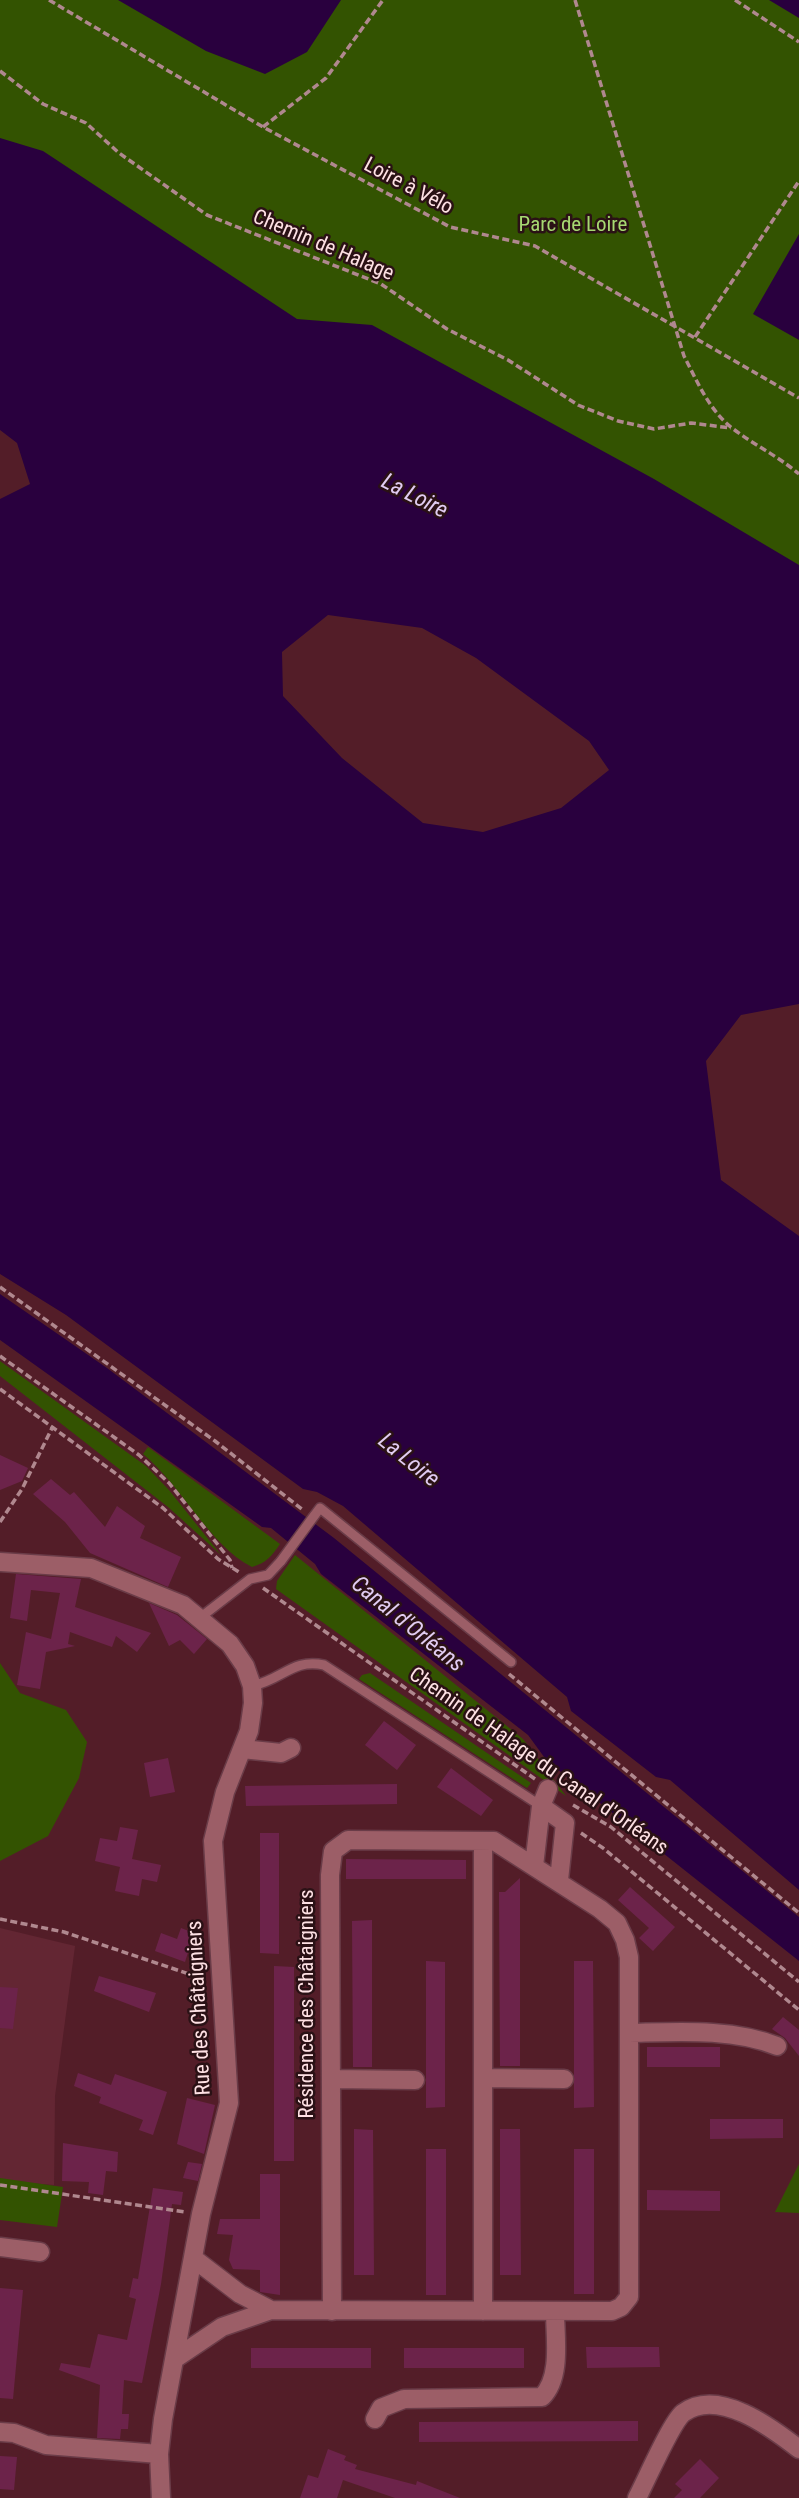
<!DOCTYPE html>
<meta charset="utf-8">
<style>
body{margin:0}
canvas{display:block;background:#531d28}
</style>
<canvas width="799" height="2498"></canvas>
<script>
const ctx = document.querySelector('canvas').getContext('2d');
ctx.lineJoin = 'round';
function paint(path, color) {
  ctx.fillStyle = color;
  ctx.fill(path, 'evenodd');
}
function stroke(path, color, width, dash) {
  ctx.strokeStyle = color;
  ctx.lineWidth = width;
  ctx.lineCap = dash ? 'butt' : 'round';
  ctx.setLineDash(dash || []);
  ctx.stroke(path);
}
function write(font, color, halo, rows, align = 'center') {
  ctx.font = font + ' "Roboto Condensed",sans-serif';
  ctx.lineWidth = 5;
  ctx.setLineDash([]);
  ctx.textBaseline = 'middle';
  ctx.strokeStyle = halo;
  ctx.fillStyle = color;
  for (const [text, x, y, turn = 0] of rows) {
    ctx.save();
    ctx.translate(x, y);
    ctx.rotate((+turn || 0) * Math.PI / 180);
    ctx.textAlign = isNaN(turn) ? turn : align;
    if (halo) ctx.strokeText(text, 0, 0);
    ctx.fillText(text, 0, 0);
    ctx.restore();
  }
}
paint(new Path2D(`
 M 0,1928 L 75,1946 L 55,2096 L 54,2185 L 0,2181 Z`), '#632633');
paint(new Path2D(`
 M 0,0 L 799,0 L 799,617 L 0,223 Z
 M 0,1361 L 146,1466 L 169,1490 L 221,1555 L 168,1507 L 0,1376 Z
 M 148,1447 L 280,1544 C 272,1556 266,1563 252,1567 C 209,1545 182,1486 143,1454 Z
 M 295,1555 L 523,1739 L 566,1796 L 276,1589 L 277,1581 Z
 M 0,1663 L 20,1693 L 66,1710 L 87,1742 L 79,1778 L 48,1836 L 0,1861 Z
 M 370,1673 L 531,1783 L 527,1788 L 359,1679 L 362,1675 Z
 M 799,2164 L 799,2213 L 775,2212 Z
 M 0,2178 L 63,2187 L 57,2227 L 0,2220 Z`), '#335301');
paint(new Path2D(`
 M 118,0 L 341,0 L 307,52 L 265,74 L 206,51 Z
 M 769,0 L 799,0 L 799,18 Z
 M 0,138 L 43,151 L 297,319 L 372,325 L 654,479 L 799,565 L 799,1004 L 741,1015 L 706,1061 L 721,1180 L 799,1236 L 799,1890 L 670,1780 L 656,1777 L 571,1711 L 567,1697 L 343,1506 L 317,1492 L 303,1489 L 66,1315 L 0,1274 L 0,499 L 30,484 L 17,443 L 0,430 ZM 328,615 L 422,628 L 476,658 L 589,741 L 609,770 L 561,808 L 483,832 L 423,823 L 342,758 L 283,696 L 282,652 Z
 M 799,234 L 799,340 L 753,314 Z
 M 0,1294 L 107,1368 L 334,1538 L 799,1917 L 799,1961 L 547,1761 L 528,1735 L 321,1574 L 315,1564 L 271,1528 L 262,1527 L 0,1340 Z`), '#29003e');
paint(new Path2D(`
 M 0,1455 L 28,1468 L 22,1481 L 0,1490 Z
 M 51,1479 L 70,1495 L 74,1492 L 105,1527 L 117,1506 L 145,1526 L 140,1538 L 181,1557 L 168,1587 L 90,1553 L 65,1522 L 33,1494 Z
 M 16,1574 L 81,1579 L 75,1607 L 151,1633 L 137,1652 L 116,1636 L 112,1647 L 70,1632 L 68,1644 L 75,1646 L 46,1652 L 40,1689 L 17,1685 L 26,1632 L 51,1639 L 60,1593 L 31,1590 L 27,1621 L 10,1618 Z
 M 149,1603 L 177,1615 L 207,1639 L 194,1654 L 180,1640 L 169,1646 Z
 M 384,1721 L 416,1745 L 397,1770 L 365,1745 Z
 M 168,1758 L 175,1792 L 150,1797 L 144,1763 Z
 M 451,1768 L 493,1800 L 481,1816 L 437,1787 Z
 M 397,1784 L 397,1804 L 246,1806 L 245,1786 Z
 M 120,1827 L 138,1830 L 132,1859 L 161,1865 L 157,1882 L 142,1879 L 139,1896 L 115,1891 L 120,1867 L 95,1861 L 100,1838 L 117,1841 Z
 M 260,1833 L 279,1833 L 279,1954 L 260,1953 Z
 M 346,1859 L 466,1860 L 466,1879 L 346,1879 Z
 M 520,1878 L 520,2066 L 500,2066 L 499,1892 L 505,1892 Z
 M 630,1887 L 675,1927 L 653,1951 L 639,1938 L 649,1928 L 618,1900 Z
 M 372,1920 L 372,2067 L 353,2067 L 352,1921 Z
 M 181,1928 L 194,1933 L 185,1962 L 155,1951 L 161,1933 L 177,1939 Z
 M 426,1961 L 445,1962 L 445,2107 L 426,2108 Z
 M 574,1961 L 593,1961 L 594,2107 L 574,2108 Z
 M 274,1966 L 294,1967 L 294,2161 L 274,2161 Z
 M 99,1976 L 156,1993 L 149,2012 L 94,1991 Z
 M 0,1987 L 18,1988 L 13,2029 L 0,2028 Z
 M 783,2017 L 799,2030 L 799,2056 L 785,2038 L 772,2029 Z
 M 647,2047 L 720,2047 L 720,2067 L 647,2067 Z
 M 78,2073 L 111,2085 L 115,2074 L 167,2092 L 153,2135 L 139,2130 L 143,2120 L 99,2103 L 101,2097 L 74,2086 Z
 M 187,2098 L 215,2105 L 204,2154 L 177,2144 Z
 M 710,2119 L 783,2119 L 783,2138 L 710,2139 Z
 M 354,2129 L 373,2130 L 374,2275 L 354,2275 Z
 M 500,2129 L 520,2129 L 521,2275 L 500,2275 Z
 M 63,2143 L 118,2152 L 117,2172 L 106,2171 L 103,2195 L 88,2193 L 89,2182 L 62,2181 Z
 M 426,2149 L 446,2149 L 446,2295 L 426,2295 Z
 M 574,2149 L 594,2149 L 594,2294 L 574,2294 Z
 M 188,2162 L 202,2164 L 198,2181 L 183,2178 Z
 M 260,2174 L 280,2174 L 280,2295 L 260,2292 L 260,2270 L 233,2269 L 229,2260 L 233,2235 L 217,2234 L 220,2219 L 260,2219 Z
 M 153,2188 L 183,2192 L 181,2205 L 172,2204 L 161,2284 L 142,2383 L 124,2380 L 122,2414 L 129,2414 L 128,2429 L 121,2429 L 120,2439 L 97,2438 L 100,2385 L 59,2370 L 61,2363 L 90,2368 L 98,2334 L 127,2340 L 136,2299 L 129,2297 L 133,2278 L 138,2279 Z
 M 647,2190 L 720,2191 L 720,2211 L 647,2210 Z
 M 0,2288 L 23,2290 L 13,2399 L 0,2398 Z
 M 586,2347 L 659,2347 L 660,2367 L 587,2368 Z
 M 251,2348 L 371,2348 L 371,2368 L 251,2368 Z
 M 404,2348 L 524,2348 L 524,2368 L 404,2368 Z
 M 638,2421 L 638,2441 L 419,2442 L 419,2422 Z
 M 328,2449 L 346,2456 L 344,2460 L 357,2465 L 355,2469 L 416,2485 L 417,2481 L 460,2498 L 395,2498 L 343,2480 L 337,2498 L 300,2498 L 308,2475 L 318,2478 Z
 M 0,2456 L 17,2457 L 14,2490 L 0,2489 Z
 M 700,2459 L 719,2478 L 700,2498 L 674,2498 L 682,2490 L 675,2484 Z`), '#6c234a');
const service = new Path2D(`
 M 314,1516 L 320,1508 L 511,1662
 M 201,1617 L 250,1579 L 268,1575 L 281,1561
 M 252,1686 C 282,1680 293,1658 324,1665 L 541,1806`);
const minor = new Path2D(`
 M 0,1562 L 91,1568 L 183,1605 L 230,1644 L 245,1666 L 252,1686 L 253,1703 L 249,1731 L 225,1792 L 213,1841 L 229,2103 L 201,2214 L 163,2419 L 159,2454 L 161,2498
 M 242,1749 L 281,1753 L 291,1748
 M 541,1806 L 565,1823 L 559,1880
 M 534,1866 L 541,1806 L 548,1789
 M 629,2033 C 677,2032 732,2028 777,2046
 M 483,2078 L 564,2079
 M 331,2079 L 415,2080
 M 0,2247 L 40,2252
 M 193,2258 L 240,2294 L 271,2310
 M 483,2311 L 483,1841
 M 176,2358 L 222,2327 L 271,2310 L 612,2311 L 621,2307 L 629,2297 L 629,1957 L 625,1940 L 617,1923 L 600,1909 L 494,1841 L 348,1840 L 333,1851 L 330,1875 L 332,2311
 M 375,2419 L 381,2408 L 404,2399 L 542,2397 C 562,2377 555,2337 555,2311
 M 0,2432 L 14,2433 L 46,2445 L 159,2454
 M 637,2498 C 646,2481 671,2423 683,2413 C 718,2387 772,2428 799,2449`);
stroke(service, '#6a3c48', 12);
stroke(minor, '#6a3c48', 21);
stroke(new Path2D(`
 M 49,0 L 263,127 L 450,227 L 535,246 L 799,398
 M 575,0 L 684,356 C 697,381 709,410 732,428 C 754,445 778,456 799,474
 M 735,0 L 799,42
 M 0,71 L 43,104 L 86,123 L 119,153 L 207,215 L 381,284 L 447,329 L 508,360 L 578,405 L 618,421 L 654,429 L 691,423 L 731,428
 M 263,127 L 326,78 L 383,0
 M 695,337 L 799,181
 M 0,1287 L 215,1441 L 303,1510
 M 0,1356 L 139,1455 L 169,1483 L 230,1560 L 232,1568
 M 0,1389 L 163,1508 L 218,1559 L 239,1572
 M 0,1522 L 22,1489 L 53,1426
 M 263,1588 L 535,1779
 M 509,1674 L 799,1913
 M 573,1805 L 611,1827 L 799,1982
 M 581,1833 L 603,1848 L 799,2010
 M 0,1919 L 64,1932 L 204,1979
 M 0,2185 L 185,2212`), '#b0888f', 3.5, [7, 3.5]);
stroke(service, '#9c5e67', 9);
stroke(minor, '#9c5e67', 18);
const serviceBridge = new Path2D(`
 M 281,1561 L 314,1516`);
stroke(serviceBridge, '#6a3c48', 12, []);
stroke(serviceBridge, '#9c5e67', 9);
write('21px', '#fee1e4', '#2a1115', [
 ["Loire à Vélo",408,187,28],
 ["Chemin de Halage",323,246,23],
 ["Chemin de Halage du Canal d'Orléans",538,1762,35],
 ["Résidence des Châtaigniers",308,2004,-90],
 ["Rue des Châtaigniers",200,2008,-93]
]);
write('21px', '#a6d871', '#2a1115', [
 ["Parc de Loire",573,226]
]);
write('italic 23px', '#e1ccf2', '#2a1115', [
 ["La Loire",414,497,27],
 ["La Loire",408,1461,39],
 ["Canal d'Orléans",407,1625,39]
]);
</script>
